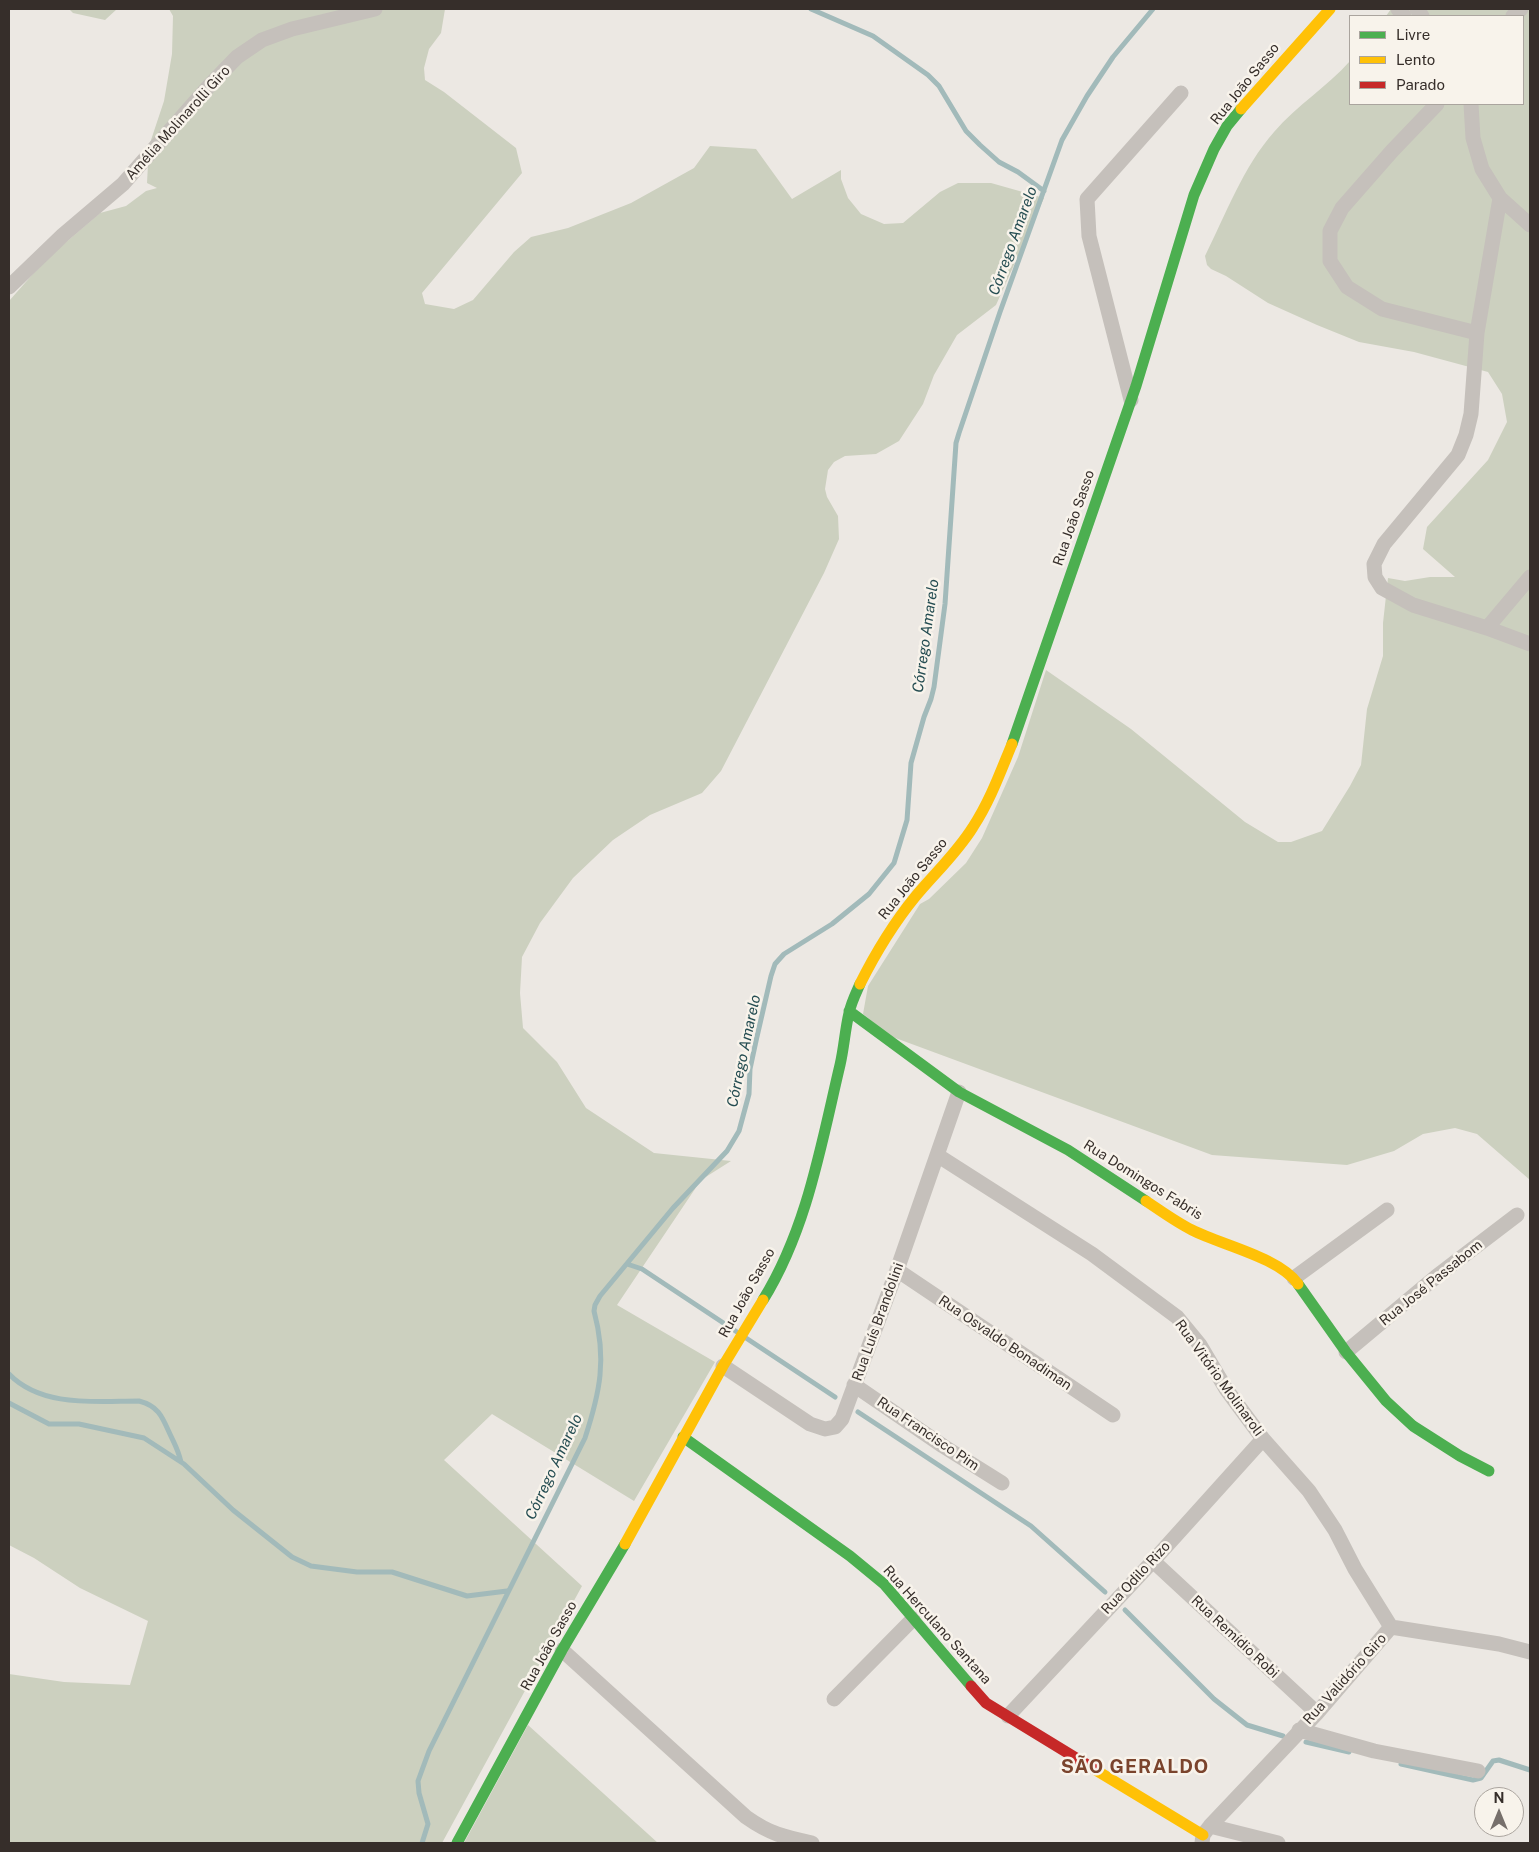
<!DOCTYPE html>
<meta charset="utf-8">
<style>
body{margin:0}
#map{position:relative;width:1539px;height:1852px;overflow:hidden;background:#ece8e3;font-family:"Public Sans",sans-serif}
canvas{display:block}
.frame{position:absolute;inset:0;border:10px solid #362e2a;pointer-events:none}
.legend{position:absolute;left:1349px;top:15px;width:175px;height:90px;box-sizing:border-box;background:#f8f3eb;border:1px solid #aaa49e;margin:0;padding:6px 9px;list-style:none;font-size:15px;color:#362e2a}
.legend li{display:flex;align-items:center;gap:10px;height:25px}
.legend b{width:25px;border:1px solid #aaa49e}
.north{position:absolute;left:1474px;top:1787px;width:50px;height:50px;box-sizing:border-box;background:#f8f3eb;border:1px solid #aaa49e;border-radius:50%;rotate:0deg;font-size:14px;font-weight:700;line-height:20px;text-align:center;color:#362e2a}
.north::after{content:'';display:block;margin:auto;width:18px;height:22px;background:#766f6b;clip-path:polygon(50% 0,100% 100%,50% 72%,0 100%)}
</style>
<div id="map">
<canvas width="1539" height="1852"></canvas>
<div class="frame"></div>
<ul class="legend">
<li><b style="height:6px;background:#4caf50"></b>Livre</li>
<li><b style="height:6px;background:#ffc107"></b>Lento</li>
<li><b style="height:6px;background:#c62828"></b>Parado</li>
</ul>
<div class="north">N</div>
</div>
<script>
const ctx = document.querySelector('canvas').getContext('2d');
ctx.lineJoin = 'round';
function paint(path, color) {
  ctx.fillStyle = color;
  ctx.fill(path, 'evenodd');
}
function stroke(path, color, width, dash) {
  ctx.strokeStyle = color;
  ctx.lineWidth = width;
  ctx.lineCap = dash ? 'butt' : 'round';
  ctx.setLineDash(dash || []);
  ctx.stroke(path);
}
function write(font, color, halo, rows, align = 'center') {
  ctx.font = font + ' "Public Sans",sans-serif';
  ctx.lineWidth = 5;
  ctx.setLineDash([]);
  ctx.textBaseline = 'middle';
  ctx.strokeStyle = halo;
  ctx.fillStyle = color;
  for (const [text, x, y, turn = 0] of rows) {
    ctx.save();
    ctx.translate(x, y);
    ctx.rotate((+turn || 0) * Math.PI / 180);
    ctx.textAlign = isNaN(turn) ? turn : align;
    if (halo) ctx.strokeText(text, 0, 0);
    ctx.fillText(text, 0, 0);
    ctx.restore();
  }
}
paint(new Path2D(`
 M 69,9 L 117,9 L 105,20 L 73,13 Z
 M 169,9 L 445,9 L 441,33 L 429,49 L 424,68 L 425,80 L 444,92 L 516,148 L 522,173 L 422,293 L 425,304 L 454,309 L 473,300 L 514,252 L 531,237 L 568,228 L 631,203 L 694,168 L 710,146 L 756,149 L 792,199 L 841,170 L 841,179 L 848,198 L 861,214 L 884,224 L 903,223 L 940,192 L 958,183 L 991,183 L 1044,198 L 996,305 L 957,335 L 934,375 L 923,404 L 899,441 L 876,454 L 845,456 L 834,462 L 828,470 L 825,489 L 827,497 L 838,516 L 839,539 L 824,573 L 721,771 L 702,793 L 650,815 L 613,840 L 573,878 L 540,923 L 522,957 L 520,993 L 523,1028 L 557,1062 L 586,1108 L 654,1153 L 731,1161 L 701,1180 L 617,1305 L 715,1362 L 634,1501 L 492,1414 L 444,1460 L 582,1586 L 442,1843 L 9,1843 L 9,1674 L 64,1682 L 130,1685 L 148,1621 L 80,1588 L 34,1558 L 9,1545 L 9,301 L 32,275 L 58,249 L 100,213 L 126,206 L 146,191 L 157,188 L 147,183 L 149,146 L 164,101 L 172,54 L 173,16 Z
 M 1391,9 L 1530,9 L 1530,1180 L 1477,1134 L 1455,1128 L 1423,1134 L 1394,1151 L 1347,1165 L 1212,1155 L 890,1036 L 863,1014 L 868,986 L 920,904 L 929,899 L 966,863 L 982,838 L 1018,757 L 1046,670 L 1131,729 L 1245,822 L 1278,842 L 1291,842 L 1322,831 L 1350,786 L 1361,765 L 1367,709 L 1383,656 L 1383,623 L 1388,578 L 1405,581 L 1430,577 L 1455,577 L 1423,549 L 1427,527 L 1488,460 L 1507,422 L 1502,394 L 1488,372 L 1414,352 L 1359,342 L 1317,325 L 1268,303 L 1226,276 L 1211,269 L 1207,265 L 1205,256 C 1226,214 1243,167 1274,132 C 1297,105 1327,87 1350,61 L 1350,104 L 1523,104 L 1523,16 L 1386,16 Z
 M 528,1725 L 658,1843 L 464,1843 Z`), '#ccd0bf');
stroke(new Path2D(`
 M 811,9 L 873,36 L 928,75 L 939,86 L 966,131 L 980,145 L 999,162 L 1018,172 L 1044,191
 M 627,1264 L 642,1269 L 737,1332
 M 746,1338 L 835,1397
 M 9,1374 C 42,1408 96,1401 139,1401 C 158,1406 162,1416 169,1432 C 174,1443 178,1449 181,1462
 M 9,1403 L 49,1424 L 79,1424 L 144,1438 L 184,1464 L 233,1510 L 292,1557 L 311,1566 L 357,1572 L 392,1572 L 467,1596 L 507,1591
 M 858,1412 L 1031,1526 L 1105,1592
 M 1125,1610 L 1214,1699 L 1247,1725 L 1283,1736
 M 1306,1742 L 1349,1752
 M 1401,1764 L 1473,1780 L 1481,1778 L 1493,1761 L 1499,1760 L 1530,1770
 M 422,1843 L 428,1824 L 419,1793 L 418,1781 L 429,1751 L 585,1438 C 600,1392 607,1359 594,1311 L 595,1305 L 600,1296 L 673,1208 L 727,1151 L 739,1131 L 749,1094 L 750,1069 L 756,1041 L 771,976 L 775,964 L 784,954 L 832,924 L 869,894 L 894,863 L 907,820 L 911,763 L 924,717 L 931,699 L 934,687 L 945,604 L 956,443 L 959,433 L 1000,312 L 1062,140 L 1087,96 L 1113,57 L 1153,9`), '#a2baba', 5);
stroke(new Path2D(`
 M 1398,9 L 1404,16
 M 1417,9 L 1422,16
 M 1513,16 L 1521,9
 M 1437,104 L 1392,151 L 1342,208 L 1330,231 L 1330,261 L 1347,287 L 1382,309 L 1477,333
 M 1471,104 L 1473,138 L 1482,169 L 1500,198 L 1530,225
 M 1500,198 L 1477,333 L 1471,414 L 1466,435 L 1458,455 L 1384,544 L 1374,564 L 1375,577 L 1382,588 L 1413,605 L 1487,628 L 1530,644
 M 9,287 L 63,235 L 123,184 L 209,86 L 237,57 L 262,40 L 292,29 L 375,9
 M 1131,400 L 1089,236 L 1087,199 L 1181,93
 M 1487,628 L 1530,577
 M 937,1155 L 1092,1254 L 1177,1317 L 1200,1345 L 1226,1389 L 1263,1439 L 1309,1491 L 1335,1530 L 1355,1569 L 1391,1627
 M 897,1270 L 1113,1415
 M 1294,1278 L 1387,1210
 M 1346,1352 L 1437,1276 L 1517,1215
 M 723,1366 L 810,1424 L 825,1429 L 835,1427 L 842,1419 L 897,1270 L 959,1092
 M 854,1385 L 943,1446 L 1002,1483
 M 1153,1561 L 1317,1713
 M 562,1650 L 746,1817 C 770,1834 784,1837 812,1843
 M 834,1699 L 913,1619
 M 1008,1716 L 1153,1561 L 1263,1439
 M 1299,1730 L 1374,1751 L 1478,1771
 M 1210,1826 L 1278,1843
 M 1202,1843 L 1203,1835 L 1210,1826 L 1317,1713 L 1391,1627 L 1499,1644 L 1530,1652`), '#c5c0bb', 15);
stroke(new Path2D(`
 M 1012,744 L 1136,386 L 1194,195 L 1214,149 L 1227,126 L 1241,109
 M 849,1011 L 959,1092 L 1068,1150 L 1146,1201
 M 1298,1284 L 1346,1352 L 1386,1401 L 1413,1426 L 1460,1456 L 1489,1471
 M 763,1300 C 807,1229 821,1145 840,1065 C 844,1048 845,1030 849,1013 C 851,1003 856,993 860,984
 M 683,1437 L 850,1556 L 884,1584 L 971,1686
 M 457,1843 L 562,1650 L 625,1544`), '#4caf50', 11);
stroke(new Path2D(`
 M 1241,109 L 1330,9
 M 860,984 C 875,954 893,924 915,897 C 934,874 957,853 973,827 C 990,801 1000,773 1012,744
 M 1146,1201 C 1161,1211 1176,1222 1192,1230 C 1221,1245 1279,1257 1298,1284
 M 625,1544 L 723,1366 L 763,1300
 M 1094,1769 L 1203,1835`), '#ffc107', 11);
stroke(new Path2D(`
 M 971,1686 L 986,1703 L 1094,1769`), '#c62828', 11);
write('14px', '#362e2a', '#f8f3eb', [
 ["Rua João Sasso",1245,84,-51],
 ["Amélia Molinarolli Giro",178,123,-48],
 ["Rua João Sasso",1074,518,-71],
 ["Rua João Sasso",913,879,-51],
 ["Rua Domingos Fabris",1143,1180,32],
 ["Rua José Passabom",1431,1283,-39],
 ["Rua João Sasso",747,1293,-61],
 ["Rua Luís Brandolini",878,1322,-70],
 ["Rua Osvaldo Bonadiman",1005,1343,34],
 ["Rua Vitório Molinaroli",1219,1378,54],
 ["Rua Francisco Pim",928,1434,34],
 ["Rua Odilo Rizo",1136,1578,-47],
 ["Rua Herculano Santana",937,1625,48],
 ["Rua Remídio Robi",1235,1637,43],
 ["Rua João Sasso",549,1646,-61],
 ["Rua Validório Giro",1345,1679,-48]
]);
write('italic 15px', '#254d52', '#f8f3eb', [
 ["Córrego Amarelo",1013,241,-70],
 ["Córrego Amarelo",926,636,-82],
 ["Córrego Amarelo",744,1051,-78],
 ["Córrego Amarelo",554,1467,-65]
]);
ctx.letterSpacing = '1px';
write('bold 19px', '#7b442d', '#f8f3eb', [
 ["SÃO GERALDO",1135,1767]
]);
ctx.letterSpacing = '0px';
</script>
